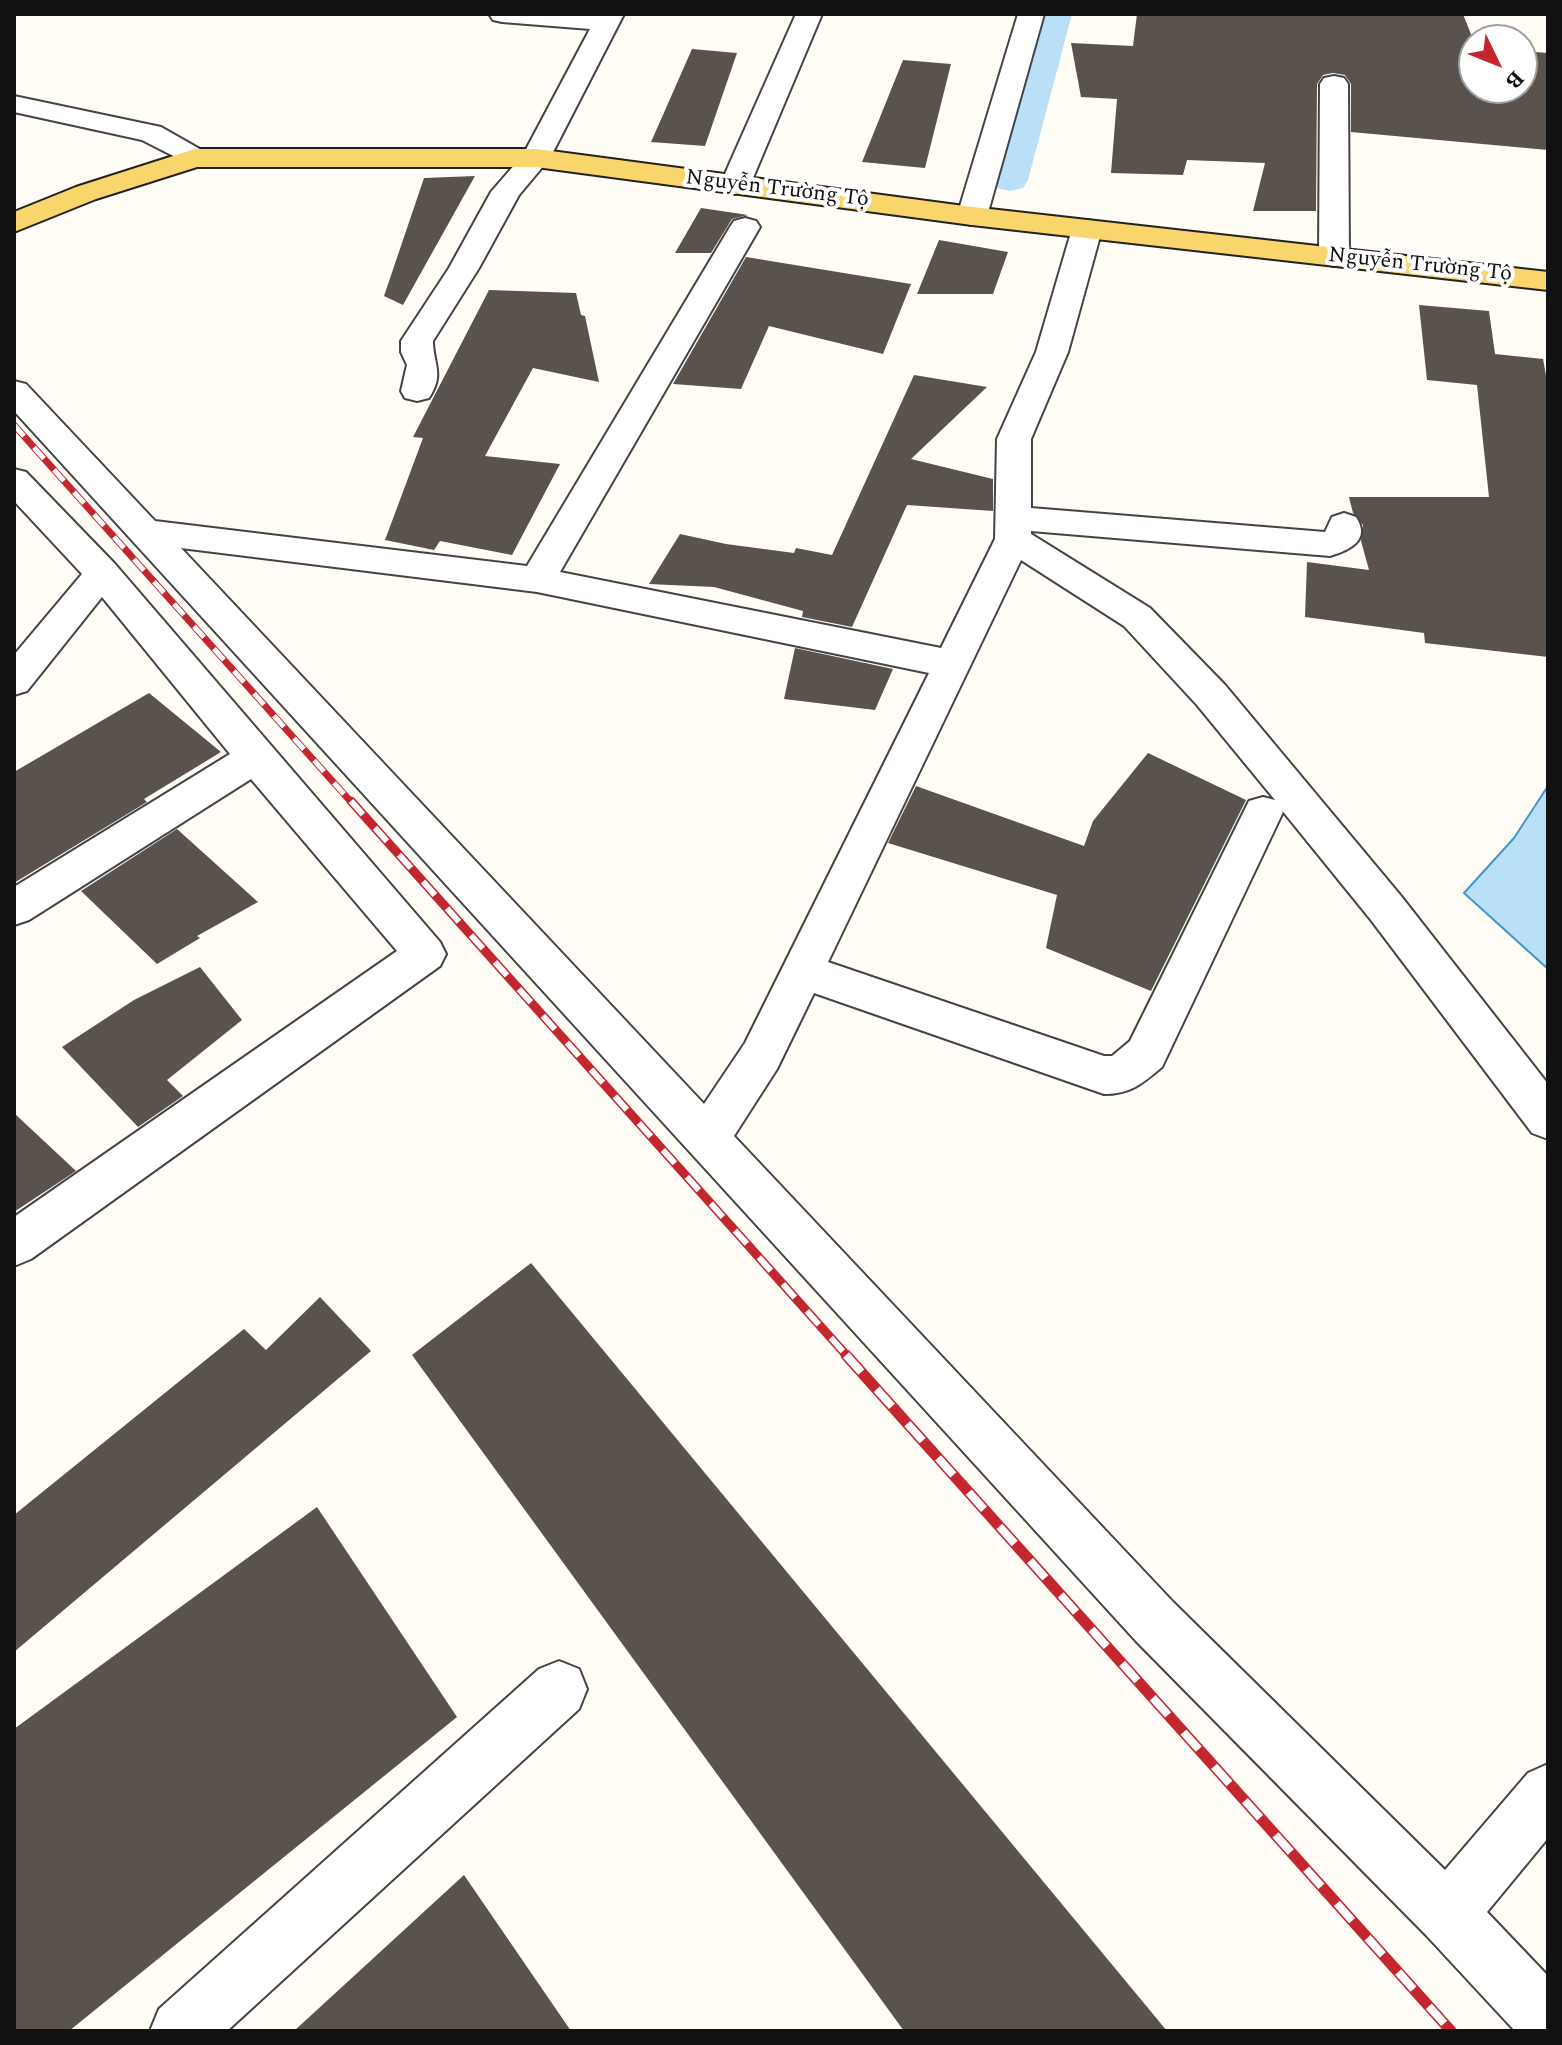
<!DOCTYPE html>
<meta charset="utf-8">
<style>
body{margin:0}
#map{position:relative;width:1562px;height:2045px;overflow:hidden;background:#fffdf5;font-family:Spectral,serif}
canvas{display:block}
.frame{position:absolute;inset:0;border:16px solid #111;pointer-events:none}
.north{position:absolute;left:1458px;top:24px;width:80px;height:80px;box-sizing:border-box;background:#fff;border:2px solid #a0a0a0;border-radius:50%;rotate:133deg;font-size:22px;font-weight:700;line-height:32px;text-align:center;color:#111}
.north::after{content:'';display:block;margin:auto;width:28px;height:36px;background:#c4262e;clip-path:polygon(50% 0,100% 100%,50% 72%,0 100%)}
</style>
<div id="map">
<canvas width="1562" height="2045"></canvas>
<div class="frame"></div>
<div class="north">B</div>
</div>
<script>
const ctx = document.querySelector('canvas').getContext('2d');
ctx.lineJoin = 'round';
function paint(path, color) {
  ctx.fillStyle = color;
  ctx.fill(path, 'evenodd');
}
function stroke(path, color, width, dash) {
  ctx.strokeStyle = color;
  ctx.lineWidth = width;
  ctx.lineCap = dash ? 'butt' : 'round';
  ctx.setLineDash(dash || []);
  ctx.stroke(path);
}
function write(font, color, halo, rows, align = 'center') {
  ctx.font = font + ' Spectral,serif';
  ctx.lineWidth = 8;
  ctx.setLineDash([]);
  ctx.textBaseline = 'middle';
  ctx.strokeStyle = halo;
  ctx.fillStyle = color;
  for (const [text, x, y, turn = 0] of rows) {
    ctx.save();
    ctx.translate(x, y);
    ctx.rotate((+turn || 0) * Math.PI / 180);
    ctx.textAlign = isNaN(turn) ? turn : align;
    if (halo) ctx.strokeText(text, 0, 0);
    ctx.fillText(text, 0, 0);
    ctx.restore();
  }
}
const water = new Path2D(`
 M 1548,786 L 1548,969 L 1464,893 L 1514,838 Z`);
paint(water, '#b9e0f7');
stroke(water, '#3f96cf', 2);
paint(new Path2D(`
 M 1040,14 L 1072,14 L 1028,180 L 1023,188 L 1010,191 L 997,188 L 992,180 Z`), '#b9e0f7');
paint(new Path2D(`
 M 1137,14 L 1463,14 L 1474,42 L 1474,88 L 1522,88 L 1522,51 L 1548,53 L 1548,150 L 1351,132 L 1351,84 L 1345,75 L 1333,73 L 1323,75 L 1317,84 L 1316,211 L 1253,211 L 1265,163 L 1187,160 L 1183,175 L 1111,173 L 1117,99 L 1081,97 L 1071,43 L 1133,46 Z
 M 692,49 L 737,53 L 705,146 L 651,142 Z
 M 903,60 L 951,64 L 925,168 L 862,162 Z
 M 475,176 L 403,305 L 384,296 L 424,178 Z
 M 701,208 L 748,215 L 732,219 L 711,253 L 675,253 Z
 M 939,240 L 1008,252 L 993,294 L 917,294 Z
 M 746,257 L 911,284 L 883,354 L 769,326 L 741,389 L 673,384 Z
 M 489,290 L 576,293 L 581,315 L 585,316 L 599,382 L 533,368 L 485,456 L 560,464 L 512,555 L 440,541 L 434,550 L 385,540 L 423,438 L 413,437 Z
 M 1419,305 L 1489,311 L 1495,354 L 1543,359 L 1548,386 L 1548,657 L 1425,643 L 1424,633 L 1305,617 L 1307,562 L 1369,570 L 1361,541 L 1363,525 L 1353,513 L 1349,497 L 1489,497 L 1477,385 L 1427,380 Z
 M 914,375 L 987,387 L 911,459 L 993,479 L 993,511 L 907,505 L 852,627 L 802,617 L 803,611 L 714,587 L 649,584 L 680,534 L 726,544 L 794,553 L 796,548 L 832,555 Z
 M 795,648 L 893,669 L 875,710 L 784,699 Z
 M 149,693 L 221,752 L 144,799 L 147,802 L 14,883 L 14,772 Z
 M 1148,753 L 1246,800 L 1151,991 L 1046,948 L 1057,895 L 888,843 L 916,786 L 1084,846 L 1093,821 Z
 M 177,829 L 258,902 L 197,936 L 200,938 L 157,964 L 81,891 Z
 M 200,967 L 242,1020 L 167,1080 L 183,1096 L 138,1127 L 62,1047 L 134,1000 Z
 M 14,1113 L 76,1171 L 14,1212 Z
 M 531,1263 L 1167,2031 L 904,2031 L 412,1355 Z
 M 320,1297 L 371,1351 L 14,1652 L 14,1515 L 244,1329 L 266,1350 Z
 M 317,1507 L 457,1717 L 69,2031 L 14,2031 L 14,1729 Z
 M 464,1875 L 571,2031 L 294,2031 Z`), '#5a524d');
const minor = new Path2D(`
 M 489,14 L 624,14 L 550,158 L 519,195 L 479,268 L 433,341 C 433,364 445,374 429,398 L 417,401 L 405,398 L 401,391 L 407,365 L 401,352 L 401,341 L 449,268 L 491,192 L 523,155 L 590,29 L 502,22 L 493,20 Z
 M 796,14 L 822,14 L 750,185 L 745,191 L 735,194 L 725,191 L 720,185 Z
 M 1018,14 L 1044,14 L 987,216 L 983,222 L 972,225 L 961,222 L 957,216 Z
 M 1334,76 L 1344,78 L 1348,84 L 1349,257 L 1345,263 L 1334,266 L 1323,263 L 1319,257 L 1320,84 L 1324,78 Z
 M 14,96 L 161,127 L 205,152 L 209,158 L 205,164 L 195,167 L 142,140 L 14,112 Z
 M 745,218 L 756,221 L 760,227 L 560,572 L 941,648 L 995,539 L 997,439 L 1036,352 L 1072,229 L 1076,223 L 1087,220 L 1098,223 L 1102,229 L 1068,352 L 1031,439 L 1031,508 L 1325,532 L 1332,517 L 1344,513 L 1356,517 C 1371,540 1350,550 1330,556 L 1031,531 L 1031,534 L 1150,608 L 1225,685 L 1401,896 L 1548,1084 L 1548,1139 L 1532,1133 L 1371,920 L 1281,809 L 1283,812 L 1162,1067 C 1142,1084 1130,1094 1104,1094 L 814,993 L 777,1069 L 734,1136 L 1174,1603 L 1445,1870 L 1528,1773 L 1548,1764 L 1548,1838 L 1487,1912 L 1548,1976 L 1548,2031 L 1515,2031 L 1426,1935 L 1136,1641 L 14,411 L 14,381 L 26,384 L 155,521 L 527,566 L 730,227 L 734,221 ZM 181,548 L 537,592 L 929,673 L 745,1043 L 704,1104 ZM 1021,560 L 1124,626 L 1197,705 L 1275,800 L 1263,797 L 1249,801 L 1130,1041 L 1112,1056 L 1104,1056 L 828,962 Z
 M 14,469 L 26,472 L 115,564 L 440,942 L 446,954 L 440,966 L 31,1259 L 14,1266 L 14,1217 L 397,951 L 251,779 L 29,920 L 14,925 L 14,887 L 230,754 L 102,597 L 27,691 L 14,695 L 14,655 L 82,574 L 14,501 Z
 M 559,1661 L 579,1669 L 587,1689 L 579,1709 L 227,2031 L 150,2031 L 159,2009 L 539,1669 Z`);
const major = new Path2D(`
 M 195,149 L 536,149 L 972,207 L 1548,272 L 1548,290 L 972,225 L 536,167 L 197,167 L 96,199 L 14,232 L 14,212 L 76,187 Z`);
stroke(minor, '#444', 4);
stroke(major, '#222', 4);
paint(minor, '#fff');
paint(major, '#f9d66b');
const railFar2 = new Path2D(`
 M 14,425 L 352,803`);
const railFar1 = new Path2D(`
 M 351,801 L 848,1357`);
const rail = new Path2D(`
 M 846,1355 L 1451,2031`);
stroke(railFar2, '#c4262e', 7);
stroke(railFar1, '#c4262e', 9);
stroke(rail, '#c4262e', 11);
stroke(railFar2, '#fff', 5, [15]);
stroke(railFar1, '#fff', 6, [18]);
stroke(rail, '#fff', 8, [23]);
write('22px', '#111', '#fff', [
 ["Nguyễn Trường Tộ",777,190,7],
 ["Nguyễn Trường Tộ",1420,266,6]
]);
</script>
